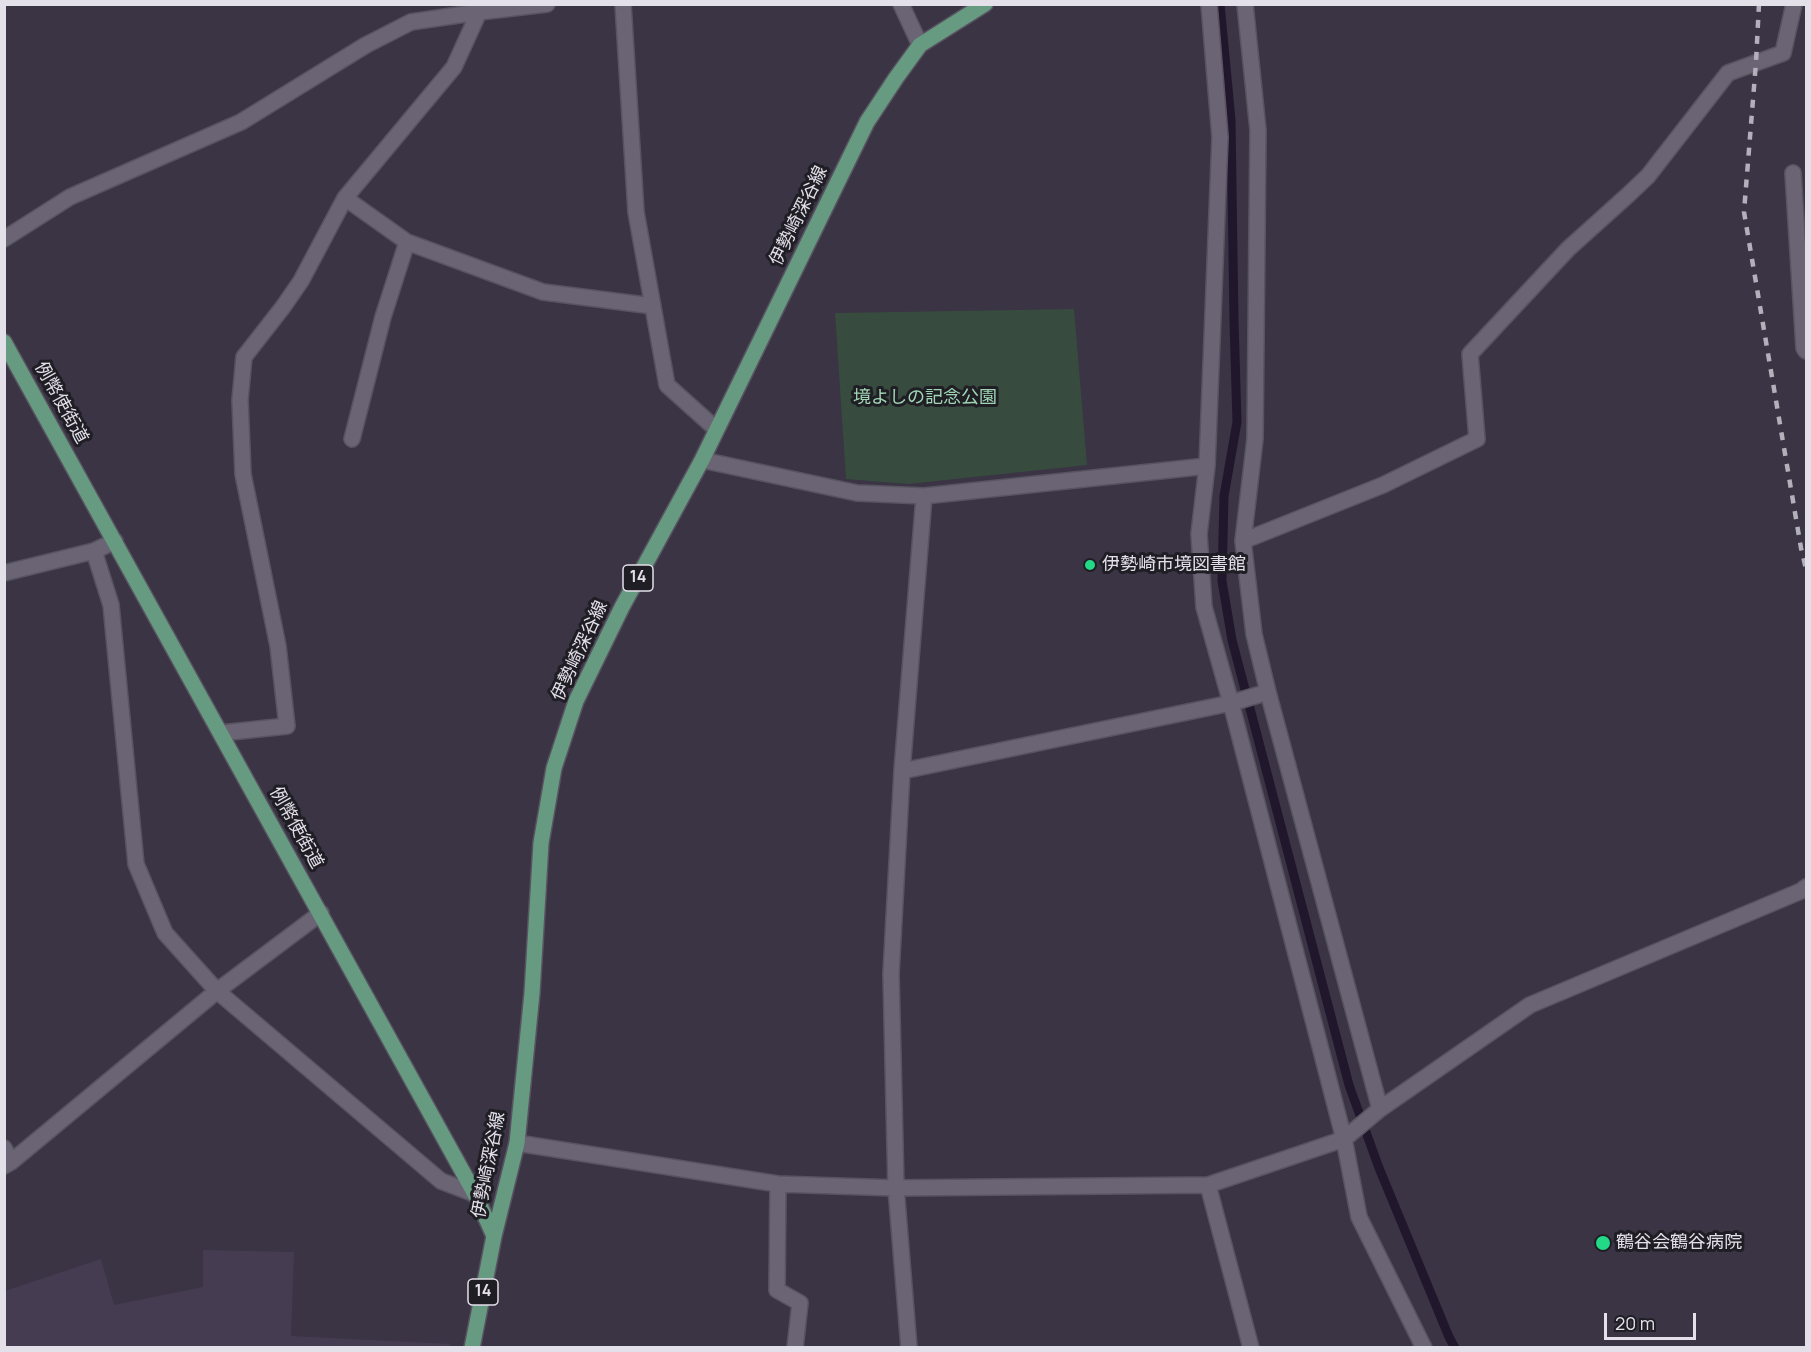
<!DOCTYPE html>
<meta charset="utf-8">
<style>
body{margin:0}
#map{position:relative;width:1811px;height:1352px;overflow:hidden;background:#3a3444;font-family:Manrope,sans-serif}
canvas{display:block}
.frame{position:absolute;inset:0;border:6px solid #e4e0ea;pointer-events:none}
.scale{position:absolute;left:1604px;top:1313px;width:92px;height:27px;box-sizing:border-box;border:3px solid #e4e0ea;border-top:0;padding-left:8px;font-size:18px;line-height:21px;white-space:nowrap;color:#e4e0ea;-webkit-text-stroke:4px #201e25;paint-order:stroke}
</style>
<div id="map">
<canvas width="1811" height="1352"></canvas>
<div class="frame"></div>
<div class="scale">20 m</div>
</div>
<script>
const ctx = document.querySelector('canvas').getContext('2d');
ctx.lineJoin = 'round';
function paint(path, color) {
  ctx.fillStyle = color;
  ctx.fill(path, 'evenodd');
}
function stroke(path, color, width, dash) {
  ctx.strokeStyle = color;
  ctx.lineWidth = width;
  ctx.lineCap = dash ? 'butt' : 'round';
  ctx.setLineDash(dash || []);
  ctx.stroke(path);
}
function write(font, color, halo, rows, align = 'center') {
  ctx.font = font + ' Manrope,"Noto Sans JP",sans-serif';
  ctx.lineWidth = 6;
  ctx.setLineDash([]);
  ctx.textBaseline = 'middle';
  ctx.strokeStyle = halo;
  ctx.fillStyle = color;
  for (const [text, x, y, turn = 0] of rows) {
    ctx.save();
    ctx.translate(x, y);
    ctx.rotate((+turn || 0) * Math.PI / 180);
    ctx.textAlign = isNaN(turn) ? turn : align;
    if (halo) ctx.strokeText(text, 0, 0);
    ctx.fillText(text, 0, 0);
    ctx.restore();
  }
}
paint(new Path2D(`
 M 203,1250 L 294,1252 L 291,1336 L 450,1344 L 450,1347 L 5,1347 L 5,1291 L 101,1259 L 114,1305 L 203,1287 Z`), '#453c52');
paint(new Path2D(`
 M 1074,309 L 1087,465 L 908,484 L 846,479 L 835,313 Z`), '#374b3e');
stroke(new Path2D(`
 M 1220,4 L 1231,120 L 1234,321 L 1237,422 L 1224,496 L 1222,581 L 1232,640 L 1349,1085 L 1379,1168 L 1449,1337 L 1455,1348`), '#20172d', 9);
const minor = new Path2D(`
 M 623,4 L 636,212 L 667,385 L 716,429
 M 901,4 L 920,45
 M 1209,4 L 1220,137 L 1207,466 L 1199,534 L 1204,607 L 1231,703 L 1344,1139 L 1359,1217 L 1424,1348
 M 1245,4 L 1258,130 L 1255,439 L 1243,541 L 1254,634 L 1268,692 L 1380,1109
 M 1793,173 L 1804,348 L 1806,351
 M 345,198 L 407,242 L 543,292 L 653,306
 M 4,239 L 70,197 L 241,122 L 366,45 L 411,22 L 479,12 L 547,4
 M 352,439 L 383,317 L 407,242
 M 702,460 L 857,493 L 924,496 L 1207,466
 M 1243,541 L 1383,485 L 1477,439 L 1470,354 L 1568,249 L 1628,195 L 1648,176 L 1728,73 L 1783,53 L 1794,4
 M 94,551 L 111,605 L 136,864 L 165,933 L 217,991 L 441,1181 L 475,1194
 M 4,573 L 94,551 L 115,541
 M 221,733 L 287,726 L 278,646 L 243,474 L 240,400 L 244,357 L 283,307 L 301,281 L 345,198 L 454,67 L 479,12
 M 902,771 L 1231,703 L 1268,692
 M 517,1143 L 778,1184 L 896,1188 L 1208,1185 L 1344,1139 L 1380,1109 L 1530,1005 L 1801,891 L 1806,887
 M 4,1148 L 11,1162
 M 4,1166 L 11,1162 L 217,991 L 321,913
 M 778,1184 L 777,1290 L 800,1303 L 795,1348
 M 1208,1185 L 1251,1348
 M 909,1348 L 896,1188 L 891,974 L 902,771 L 924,496`);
const major = new Path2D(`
 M 4,342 L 475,1194 L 494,1236
 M 472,1348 L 494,1236 L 517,1143 L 532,993 L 541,843 L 554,768 L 576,701 L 622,607 L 702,460 L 867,122 L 896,78 L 920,45 L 985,4`);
stroke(minor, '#585360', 18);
stroke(major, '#585360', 18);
stroke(minor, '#6b6475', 15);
stroke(major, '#669b82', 15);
stroke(new Path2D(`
 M 1759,4 L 1756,62 L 1744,212 L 1801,548 L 1806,569`), '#b3afbb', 4.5, [8, 8]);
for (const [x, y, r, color] of [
 [1090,565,6,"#23d886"],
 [1603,1243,8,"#23d886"]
]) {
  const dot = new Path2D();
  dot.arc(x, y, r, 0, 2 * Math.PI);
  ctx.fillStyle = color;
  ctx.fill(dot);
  stroke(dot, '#201e25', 2);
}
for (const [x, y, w] of [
 [638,578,30],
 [483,1292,30]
]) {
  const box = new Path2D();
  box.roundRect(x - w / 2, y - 13, w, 26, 4.5);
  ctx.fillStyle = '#201e25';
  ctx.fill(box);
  stroke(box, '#e4e0ea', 1.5);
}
write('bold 16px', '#e4e0ea', null, [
 ["14",638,578],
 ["14",483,1292]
]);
write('18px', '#e4e0ea', '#201e25', [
 ["伊勢崎深谷線",799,216,-64],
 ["例幣使街道",61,403,61],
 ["伊勢崎深谷線",580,651,-65],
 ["例幣使街道",296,828,61],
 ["伊勢崎深谷線",489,1165,-79]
]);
write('18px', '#9fd5b3', '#201e25', [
 ["境よしの記念公園",925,398]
]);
write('18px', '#e4e0ea', '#201e25', [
 ["伊勢崎市境図書館",1102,565],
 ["鶴谷会鶴谷病院",1616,1243]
], 'left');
</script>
